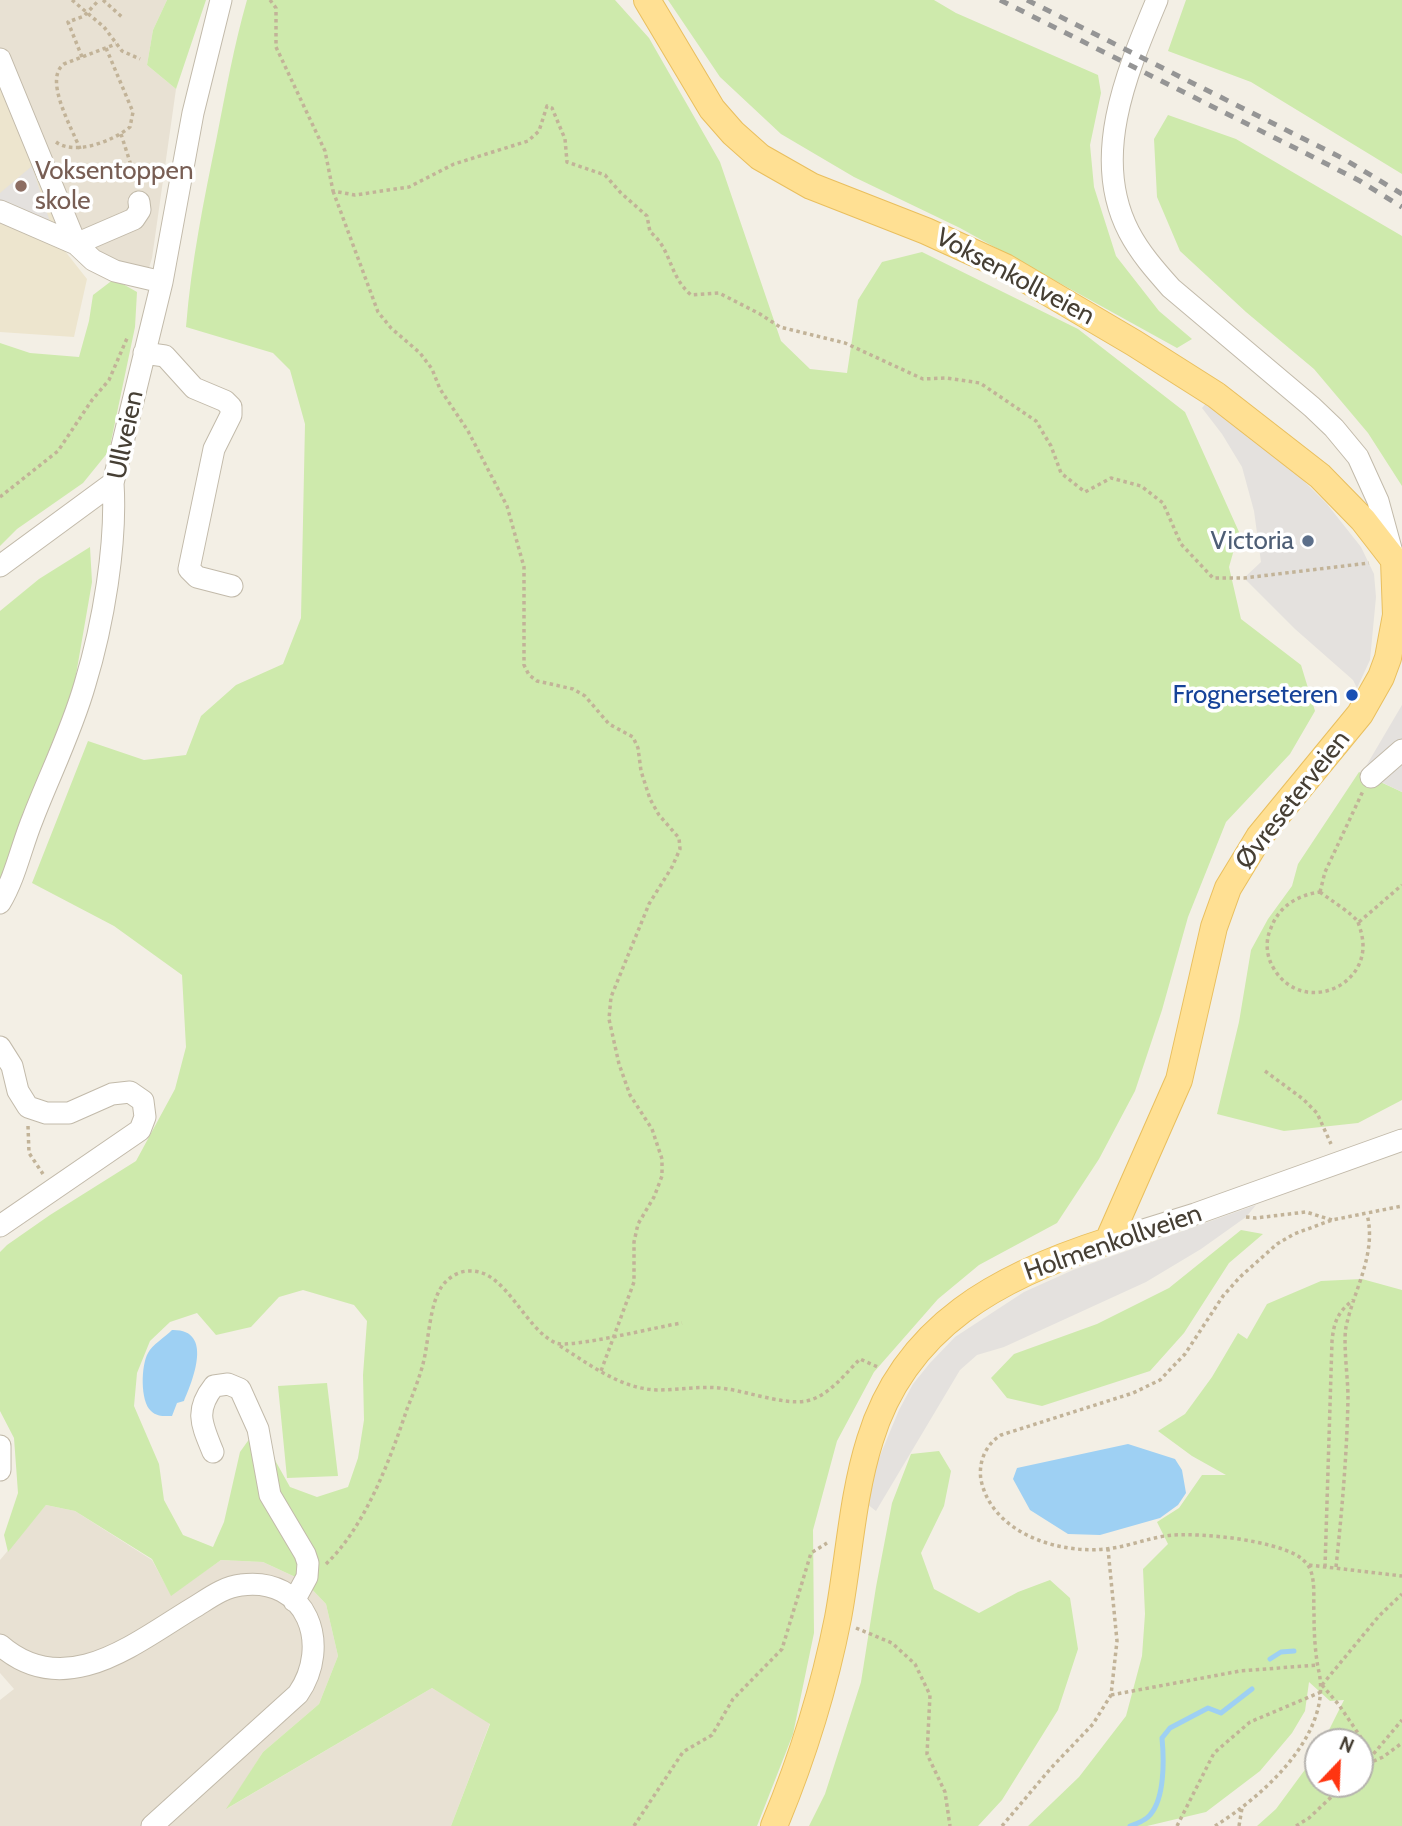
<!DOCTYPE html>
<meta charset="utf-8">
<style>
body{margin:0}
#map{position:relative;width:1402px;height:1826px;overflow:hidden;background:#f3efe5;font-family:Cabin,sans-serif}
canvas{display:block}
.north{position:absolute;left:1304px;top:1728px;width:70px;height:70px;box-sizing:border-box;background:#fff;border:2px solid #b5b2ae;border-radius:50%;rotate:23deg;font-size:19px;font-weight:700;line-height:28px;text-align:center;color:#463f34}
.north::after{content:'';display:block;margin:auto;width:24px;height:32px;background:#ff3511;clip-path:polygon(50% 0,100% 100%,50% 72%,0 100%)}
</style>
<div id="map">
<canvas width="1402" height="1826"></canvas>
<div class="north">N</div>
</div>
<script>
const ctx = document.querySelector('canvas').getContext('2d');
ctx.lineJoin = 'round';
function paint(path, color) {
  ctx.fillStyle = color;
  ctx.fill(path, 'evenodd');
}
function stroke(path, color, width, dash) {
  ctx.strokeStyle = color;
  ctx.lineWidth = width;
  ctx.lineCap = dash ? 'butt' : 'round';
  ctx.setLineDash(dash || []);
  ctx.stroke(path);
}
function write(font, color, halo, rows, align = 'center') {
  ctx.font = font + ' Cabin,sans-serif';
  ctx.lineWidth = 7;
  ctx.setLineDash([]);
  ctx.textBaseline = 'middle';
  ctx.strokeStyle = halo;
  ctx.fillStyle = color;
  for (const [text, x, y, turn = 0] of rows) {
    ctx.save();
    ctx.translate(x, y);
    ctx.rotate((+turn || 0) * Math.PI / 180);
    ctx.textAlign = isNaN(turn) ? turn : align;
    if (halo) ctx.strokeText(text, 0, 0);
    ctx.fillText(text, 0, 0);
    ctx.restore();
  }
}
paint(new Path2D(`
 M 0,0 L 167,0 L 153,30 L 147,65 L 176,89 L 152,258 L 149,268 L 137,268 L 62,243 L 32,155 L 0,73 Z
 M 46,1505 L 75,1511 L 152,1560 L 171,1595 L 221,1560 L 263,1562 L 304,1581 L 326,1604 L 338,1656 L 319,1704 L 263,1752 L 228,1808 L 432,1688 L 490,1723 L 451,1826 L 0,1826 L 0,1700 L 14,1689 L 0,1673 L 0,1560 Z`), '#e8e1d3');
paint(new Path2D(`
 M 0,73 L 32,155 L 62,243 L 0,217 Z
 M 0,220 L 61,246 L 87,279 L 74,337 L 0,332 Z`), '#ede5ce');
paint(new Path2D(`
 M 167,0 L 206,0 L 176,89 L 147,65 L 153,30 Z
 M 247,0 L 615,0 L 649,38 L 720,162 L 781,341 L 810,369 L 847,373 L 858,300 L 882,262 L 922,252 L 1078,329 L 1185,412 L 1239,532 L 1229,567 L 1241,619 L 1301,665 L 1315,711 L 1290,754 L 1226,822 L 1188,917 L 1162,1010 L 1135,1091 L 1099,1159 L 1057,1223 L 979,1265 L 938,1299 L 874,1372 L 837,1441 L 813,1530 L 814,1633 L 793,1734 L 757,1826 L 451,1826 L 490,1724 L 432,1688 L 226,1809 L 263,1752 L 319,1704 L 338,1656 L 326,1604 L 304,1581 L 263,1562 L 221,1560 L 171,1596 L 152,1559 L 75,1511 L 46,1505 L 8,1552 L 4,1535 L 18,1493 L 14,1438 L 0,1411 L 0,1252 L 7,1245 L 50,1215 L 136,1161 L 175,1089 L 186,1047 L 182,975 L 114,926 L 32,883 L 88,741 L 144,760 L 186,755 L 201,716 L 236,685 L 283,664 L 301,618 L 305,424 L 290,370 L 273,353 L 186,327 C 191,263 204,199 217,136 C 226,91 234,45 247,0 ZM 303,1290 L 354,1305 L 367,1321 L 363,1375 L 364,1420 L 358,1458 L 348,1487 L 317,1497 L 290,1487 L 276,1462 L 266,1436 L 250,1438 L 240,1452 L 224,1522 L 213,1547 L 183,1535 L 164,1500 L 159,1464 L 134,1406 L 137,1373 L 150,1341 L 170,1322 L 197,1313 L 216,1335 L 251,1327 L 279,1297 Z
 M 668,0 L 934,0 L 956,13 L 1098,75 L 1101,93 L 1090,145 L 1094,187 L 1116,256 L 1159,311 L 1192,339 L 1177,348 L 960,228 L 854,177 L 781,134 L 720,77 Z
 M 1186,0 L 1402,0 L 1402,174 L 1251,82 L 1168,51 Z
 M 1168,115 L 1236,139 L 1402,236 L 1402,486 L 1368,433 L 1314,369 L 1246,312 L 1180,251 L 1157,197 L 1154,139 Z
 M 114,279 L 137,292 L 135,327 L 109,451 L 83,483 L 17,529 L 0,546 L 0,343 L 30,353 L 79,357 L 89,321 L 93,295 Z
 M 90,547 L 92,582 L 73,692 L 33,790 L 0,887 L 0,611 L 39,579 Z
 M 1359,772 L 1402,792 L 1402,1100 L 1358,1123 L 1284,1131 L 1217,1114 L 1239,1022 L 1251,950 L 1268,919 L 1292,886 L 1298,864 Z
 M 1241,1230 L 1263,1234 L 1229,1263 L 1184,1333 L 1150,1371 L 1042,1406 L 1007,1398 L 991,1378 L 1014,1354 L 1097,1324 L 1169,1288 Z
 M 1362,1279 L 1402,1290 L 1402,1826 L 1257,1826 L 1276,1809 L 1318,1752 L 1318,1784 L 1360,1784 L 1360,1742 L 1323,1742 L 1344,1700 L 1330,1701 L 1309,1682 L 1305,1711 L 1292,1733 L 1260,1771 L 1206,1812 L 1147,1826 L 1028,1826 L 1079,1777 L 1126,1716 L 1142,1656 L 1145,1614 L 1143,1569 L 1168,1544 L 1157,1522 L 1179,1508 L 1202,1475 L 1226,1475 L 1192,1456 L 1158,1431 L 1185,1414 L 1212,1377 L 1238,1333 L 1247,1339 L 1267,1304 L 1321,1281 Z
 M 327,1383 L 338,1476 L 287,1478 L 278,1386 Z
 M 939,1451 L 951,1471 L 944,1506 L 921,1553 L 934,1589 L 979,1613 L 1018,1592 L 1050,1580 L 1070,1598 L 1078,1649 L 1058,1710 L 1002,1800 L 978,1826 L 809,1826 L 825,1794 L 861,1682 L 876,1587 L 892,1503 L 911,1454 Z`), '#ceeaac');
paint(new Path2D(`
 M 32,166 L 51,225 L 0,203 L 0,193 Z
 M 1208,401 L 1297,474 L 1327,504 L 1361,547 L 1374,574 L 1376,597 L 1370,660 L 1357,688 L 1353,680 L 1295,629 L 1244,578 L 1261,562 L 1254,511 L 1242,467 L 1222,434 L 1202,408 Z
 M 1402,705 L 1402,792 L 1362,773 Z
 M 1256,1205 L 1246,1217 L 1201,1249 L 1146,1282 L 1004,1347 L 977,1355 L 960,1370 L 876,1511 L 867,1504 L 874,1470 L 899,1410 L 913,1384 L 930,1363 L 955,1337 L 1024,1292 L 1073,1270 Z`), '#e4e1de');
paint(new Path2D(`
 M 172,1330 C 214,1329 193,1380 184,1401 L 177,1403 L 172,1416 C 165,1416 157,1417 151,1411 C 140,1401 141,1365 148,1353 C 152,1345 165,1337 172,1330 Z
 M 1128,1444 L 1175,1459 L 1182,1470 L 1186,1493 L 1178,1505 L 1160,1518 L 1100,1535 L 1068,1534 L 1030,1510 L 1013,1479 L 1017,1468 Z`), '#9ed0f3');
stroke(new Path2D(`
 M 1270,1659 L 1281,1652 L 1294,1651
 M 1130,1826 C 1136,1824 1146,1820 1150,1815 C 1165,1798 1164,1759 1162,1738 L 1170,1728 L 1208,1708 L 1221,1713 L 1252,1689`), '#9ed0f3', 5);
const minor = new Path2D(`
 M 1157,0 C 1127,72 1090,157 1129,232 C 1140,253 1155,270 1171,288 L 1312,407 L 1334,428 L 1358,457 L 1378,501 L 1393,556
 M 0,59 L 76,244
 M 0,211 L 76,244 L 93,260 L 115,271 L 162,282
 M 76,244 L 134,219 L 140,210 L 139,202
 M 144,353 L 165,356 L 194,388 L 225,401 L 231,407 L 231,415 L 214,449 L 189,569 L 197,577 L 232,586
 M 0,566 L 113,483
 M 1371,777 L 1402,750
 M 0,903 C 16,876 21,847 33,818 C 50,774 72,730 85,684 C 103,625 117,544 113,483 L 162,282 L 193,113 L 221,0
 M 0,1047 L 12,1066 L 18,1091 L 28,1107 L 46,1113 L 69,1113 L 112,1094 L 130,1092 L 143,1101 L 145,1117 L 140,1130 L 0,1226
 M 1108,1241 L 1195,1214 L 1402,1140
 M 0,1446 L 0,1470
 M 213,1452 C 202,1425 194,1411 214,1386 L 228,1384 L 240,1389 L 258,1429 L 270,1495 L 305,1554 L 308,1563 L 307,1577 L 294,1601
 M 0,1645 C 65,1702 135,1643 193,1608 C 208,1599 223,1587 241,1585 C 307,1576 332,1645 298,1694 L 152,1826`);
const major = new Path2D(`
 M 647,0 L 712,109 L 733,133 L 760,157 L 811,186 L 926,231 L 1005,267 L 1134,343 L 1216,395 L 1320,476 L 1363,520 L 1394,560 L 1396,615 L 1388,658 L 1381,677 L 1360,714 L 1259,837 L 1228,888 L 1214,927 L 1179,1080 L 1108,1241 C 1001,1275 905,1325 870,1440 C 852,1497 849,1559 838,1618 C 824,1689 802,1759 774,1826`);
stroke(minor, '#c2baaa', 23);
stroke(major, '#e9bf5e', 28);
stroke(new Path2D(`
 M 72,0 L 104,27 L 122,51 L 140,59
 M 103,0 L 122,17
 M 270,0 L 276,8 L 276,47 L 325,151 L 333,191 L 355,195 L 409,187 L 454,164 L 528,141 L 539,131 L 547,106 L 552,108 L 565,139 L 567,162 L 605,175 L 621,193 L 647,216 L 650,232 C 672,249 668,275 691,295 L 719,293 L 760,314 L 780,327 L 845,343 L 923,379 L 946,378 L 980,383 L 1036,421 L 1051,446 L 1061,473 L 1085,492 L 1111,478 L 1141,486 L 1163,503 L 1181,544 L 1213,578 L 1244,578 L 1369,563
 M 82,57 L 68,22 L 84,16 L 99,0
 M 121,134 L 137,184
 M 56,142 C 75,156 113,141 130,127 L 133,112 L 106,48
 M 80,149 C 72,128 43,79 64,64 L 116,44
 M 333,191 L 378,312 L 391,328 L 420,353 L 432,369 L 440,389 L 468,431 L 507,506 L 524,567 L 524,665 L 529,675 L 537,681 L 573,689 L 585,696 L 609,724 L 633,737 L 638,748 L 641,771 L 650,799 L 659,815 L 679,838 L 680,849 L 672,867 L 649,904 L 611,997 L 609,1019 L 619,1064 L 630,1095 L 652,1129 L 662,1159 L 662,1176 L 654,1197 L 638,1224 L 634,1242 L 634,1282 L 601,1371
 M 0,497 L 58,451 L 92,400 L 109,380 L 128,336
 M 1320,892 C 1329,899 1353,914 1358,922 C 1358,922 1361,931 1361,932 C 1376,985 1303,1017 1274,969 C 1266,956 1265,941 1271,928 C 1279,906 1298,895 1320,892 Z
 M 1320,892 L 1325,872 L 1363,791
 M 1359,922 L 1402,885
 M 1265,1071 L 1303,1099 L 1317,1113 L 1331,1144
 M 28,1126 L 29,1153 L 43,1174
 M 1246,1217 L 1256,1218 L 1306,1212 L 1332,1220
 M 560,1346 C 589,1364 621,1389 657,1390 C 680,1390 703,1385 727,1389 C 749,1392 784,1405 806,1401 C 828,1397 845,1374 860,1359 L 880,1368
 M 326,1564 C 365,1527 390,1460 407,1409 C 413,1394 419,1379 423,1364 C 429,1341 429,1305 442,1286 C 448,1278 458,1271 469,1271 C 506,1269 524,1329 556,1343 C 570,1349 660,1326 682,1323
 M 1309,1565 L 1402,1576
 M 1325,1567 L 1332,1341 C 1334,1321 1338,1312 1353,1300
 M 1336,1567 C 1342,1510 1347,1454 1348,1397 C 1348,1378 1343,1344 1346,1327 C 1354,1289 1377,1254 1367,1214
 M 856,1628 L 892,1643 L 915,1664 L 930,1695 L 927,1754 L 945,1792 L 950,1826
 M 1322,1685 L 1379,1616 L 1402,1594
 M 1322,1685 L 1339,1705 L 1364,1742 L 1365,1765
 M 1111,1695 L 1240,1671 L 1317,1665
 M 1367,1764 L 1383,1757 L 1402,1743
 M 1360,1770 L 1402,1720
 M 634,1826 L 683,1752 L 712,1735 L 733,1699 L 782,1649 L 811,1553 L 827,1543
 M 1002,1826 L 1051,1768 L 1093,1724 L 1111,1695 L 1117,1641 L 1108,1549
 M 1177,1826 L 1214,1753 L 1250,1722 L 1321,1692
 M 1215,1826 C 1263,1796 1332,1735 1319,1672 C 1315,1654 1314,1633 1314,1614 C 1313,1599 1316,1580 1309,1567 C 1307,1563 1301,1558 1298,1556 C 1271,1540 1204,1533 1173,1535 C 1150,1537 1128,1547 1105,1549 C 1058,1554 992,1533 981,1480 C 978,1462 986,1444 1001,1435 L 1133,1393 L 1160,1380 L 1185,1354 L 1223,1296 L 1240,1277 L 1277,1244 L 1294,1234 L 1332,1220 L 1402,1206
 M 1239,1826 L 1242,1808
 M 1296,1826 L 1309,1818 L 1345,1784`), '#c2b398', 3.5, [3.5, 3.5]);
stroke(minor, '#fff', 21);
stroke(major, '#ffe093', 26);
stroke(new Path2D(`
 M 1000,0 L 1313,157 L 1360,181 L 1402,207
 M 1027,0 L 1344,159 L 1402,194`), '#959595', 5, [9, 9]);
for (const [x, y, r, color] of [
 [21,186,7,"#8d6e63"],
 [1308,541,7,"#5c6f8a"],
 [1352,695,7,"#1a4fb4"]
]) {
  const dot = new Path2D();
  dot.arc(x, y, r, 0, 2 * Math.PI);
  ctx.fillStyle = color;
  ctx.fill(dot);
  stroke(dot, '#fff', 2.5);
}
write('26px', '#785e54', '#fff', [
 ["Voksentoppen",35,171],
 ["skole",35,201]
], 'left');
write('26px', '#463f34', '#fff', [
 ["Voksenkollveien",1015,277,28],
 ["Ullveien",126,435,-78],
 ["Øvreseterveien",1293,800,-52],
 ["Holmenkollveien",1113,1243,-19]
]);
write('26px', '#4e5e75', '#fff', [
 ["Victoria",1294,541]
], 'right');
write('26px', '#164399', '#fff', [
 ["Frognerseteren",1338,695]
], 'right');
</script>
